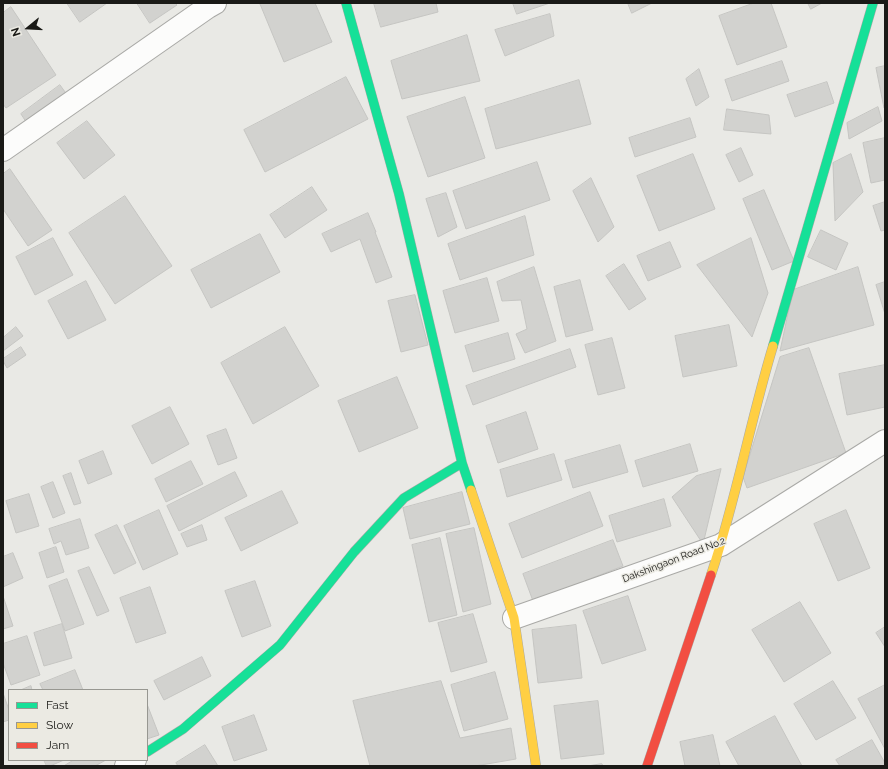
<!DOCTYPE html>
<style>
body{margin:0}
#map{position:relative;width:888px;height:769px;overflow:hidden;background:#e9e9e5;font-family:Raleway,sans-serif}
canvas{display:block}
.frame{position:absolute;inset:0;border:4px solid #1a1a17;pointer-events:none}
.legend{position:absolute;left:8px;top:689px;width:140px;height:72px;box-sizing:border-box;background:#ebeae3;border:1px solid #979791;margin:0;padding:5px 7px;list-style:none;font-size:12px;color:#1a1a17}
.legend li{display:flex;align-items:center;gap:8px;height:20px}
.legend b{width:20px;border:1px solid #979791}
.north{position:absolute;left:8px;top:8px;width:40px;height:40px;-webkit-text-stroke:3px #ebeae3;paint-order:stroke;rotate:252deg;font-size:11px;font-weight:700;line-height:16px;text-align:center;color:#1a1a17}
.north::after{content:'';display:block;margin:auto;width:14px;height:18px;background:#1a1a17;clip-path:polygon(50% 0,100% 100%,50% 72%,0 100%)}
</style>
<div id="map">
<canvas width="888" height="769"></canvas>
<div class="frame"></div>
<ul class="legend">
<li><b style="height:5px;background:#16e098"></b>Fast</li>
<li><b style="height:5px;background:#ffcf43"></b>Slow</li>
<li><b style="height:5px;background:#f24e42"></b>Jam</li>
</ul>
<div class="north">N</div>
</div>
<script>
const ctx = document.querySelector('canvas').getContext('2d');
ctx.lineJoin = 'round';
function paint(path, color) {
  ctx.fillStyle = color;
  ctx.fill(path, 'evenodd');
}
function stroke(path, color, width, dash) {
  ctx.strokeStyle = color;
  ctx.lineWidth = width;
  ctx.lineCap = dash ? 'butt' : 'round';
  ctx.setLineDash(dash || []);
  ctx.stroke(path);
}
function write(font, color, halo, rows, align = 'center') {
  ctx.font = font + ' Raleway,sans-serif';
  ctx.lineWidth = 3;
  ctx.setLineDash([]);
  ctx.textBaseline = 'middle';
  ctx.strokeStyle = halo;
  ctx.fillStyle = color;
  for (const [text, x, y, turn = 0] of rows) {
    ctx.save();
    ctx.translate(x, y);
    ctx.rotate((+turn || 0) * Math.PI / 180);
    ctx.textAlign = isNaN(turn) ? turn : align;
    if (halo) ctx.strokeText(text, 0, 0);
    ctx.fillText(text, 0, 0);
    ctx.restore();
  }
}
const building = new Path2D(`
 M 67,3 L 107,3 L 80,22 Z
 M 137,3 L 175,3 L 177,5 L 150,23 Z
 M 261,3 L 315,3 L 332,42 L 284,62 L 260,4 Z
 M 374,3 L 436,3 L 438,12 L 381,27 Z
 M 513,3 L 550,3 L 517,14 Z
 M 628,3 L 652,3 L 632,13 Z
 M 754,3 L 771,3 L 787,47 L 737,65 L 719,16 Z
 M 808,3 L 822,3 L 811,9 Z
 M 11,7 L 56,75 L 6,108 L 3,104 L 3,13 Z
 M 550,14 L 554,36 L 505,56 L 495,30 Z
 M 467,35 L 480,81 L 402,99 L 391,61 Z
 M 782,61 L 789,81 L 732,101 L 725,80 Z
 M 885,66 L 885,108 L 884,108 L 876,68 Z
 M 699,69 L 709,97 L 696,106 L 686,79 Z
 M 346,77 L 368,119 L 265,172 L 244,130 Z
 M 579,80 L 591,124 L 496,149 L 485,109 Z
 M 827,82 L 834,103 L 795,117 L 787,95 Z
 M 60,85 L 68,96 L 28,125 L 21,114 Z
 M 465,97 L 485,158 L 428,177 L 407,117 Z
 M 878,107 L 882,121 L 849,139 L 847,123 Z
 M 727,109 L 769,115 L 771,134 L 724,130 Z
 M 690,118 L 696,137 L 635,157 L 629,138 Z
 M 87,121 L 115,155 L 84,179 L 57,143 Z
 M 885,138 L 885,180 L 871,183 L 863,143 Z
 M 741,148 L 753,175 L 739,182 L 726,155 Z
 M 693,154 L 715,209 L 659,231 L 637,176 Z
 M 851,154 L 863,192 L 835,221 L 833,163 Z
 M 537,162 L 550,200 L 466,229 L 453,191 Z
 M 10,169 L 52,230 L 28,246 L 3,209 L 3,174 Z
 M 591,178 L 614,227 L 598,242 L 573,191 Z
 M 312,187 L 327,210 L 285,238 L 270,215 Z
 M 764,190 L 794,261 L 772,270 L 743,199 Z
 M 446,193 L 457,227 L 438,237 L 426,199 Z
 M 125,196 L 172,266 L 115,304 L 69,233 Z
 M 885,202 L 885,230 L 881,231 L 873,206 Z
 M 368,213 L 376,232 L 375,232 L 392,277 L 376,283 L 360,239 L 331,252 L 322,234 Z
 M 525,216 L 534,255 L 460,280 L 448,244 Z
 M 821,230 L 848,243 L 836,270 L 808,257 Z
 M 260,234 L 280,272 L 211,308 L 191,270 Z
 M 53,238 L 73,275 L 35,295 L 16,257 Z
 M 751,238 L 768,293 L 752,337 L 697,265 Z
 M 670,242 L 681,267 L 648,281 L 637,256 Z
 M 624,264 L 646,299 L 629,310 L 606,276 Z
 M 534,267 L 556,341 L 525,353 L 516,334 L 527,329 L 521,300 L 502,301 L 497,282 Z
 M 858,267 L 874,325 L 780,351 L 793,290 Z
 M 487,278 L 499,321 L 455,333 L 443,291 Z
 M 580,280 L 593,330 L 566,337 L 554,287 Z
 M 86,281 L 106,320 L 68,339 L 48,301 Z
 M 885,282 L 885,314 L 876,285 Z
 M 415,295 L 428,345 L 401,352 L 388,301 Z
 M 729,325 L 737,366 L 683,377 L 675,336 Z
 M 16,327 L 23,336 L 3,351 L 3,338 Z
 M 285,327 L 319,386 L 253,424 L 221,363 Z
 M 508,333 L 515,359 L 473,372 L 465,346 Z
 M 612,338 L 625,388 L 598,395 L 585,345 Z
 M 21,347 L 26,355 L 7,368 L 3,361 L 3,359 Z
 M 809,348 L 846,453 L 747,488 L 743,477 L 780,357 Z
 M 570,349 L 576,367 L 473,405 L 466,386 Z
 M 885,365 L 885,407 L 847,415 L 839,374 Z
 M 397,377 L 418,428 L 359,452 L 338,401 Z
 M 170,407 L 189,444 L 152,464 L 132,426 Z
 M 526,412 L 538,449 L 498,463 L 486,426 Z
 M 226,429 L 237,458 L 218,465 L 207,436 Z
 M 690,444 L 698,471 L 643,487 L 635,461 Z
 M 620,445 L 628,472 L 573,488 L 565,461 Z
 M 103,451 L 112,474 L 88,484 L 79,461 Z
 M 554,454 L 562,480 L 507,497 L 500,470 Z
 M 191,461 L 203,484 L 166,502 L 155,479 Z
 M 721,469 L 703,544 L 672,497 L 696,476 Z
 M 235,472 L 247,496 L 179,531 L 167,506 Z
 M 71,473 L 81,503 L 74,505 L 63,476 Z
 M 53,482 L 65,513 L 53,518 L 41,487 Z
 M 282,491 L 298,523 L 241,551 L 225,518 Z
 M 462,492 L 470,524 L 410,539 L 403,508 Z
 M 590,492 L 603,526 L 522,558 L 509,524 Z
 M 29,494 L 39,526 L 16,533 L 6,501 Z
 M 664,499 L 671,526 L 617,542 L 609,516 Z
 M 159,510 L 178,554 L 143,570 L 124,526 Z
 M 846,510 L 870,568 L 838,581 L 814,524 Z
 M 80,519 L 89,548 L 66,555 L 61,541 L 54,544 L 49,529 Z
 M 117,525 L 136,563 L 114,574 L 95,535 Z
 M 202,525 L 207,540 L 187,547 L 181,534 Z
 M 474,528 L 491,604 L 463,612 L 446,534 Z
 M 440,538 L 457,615 L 429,622 L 412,545 Z
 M 613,540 L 623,566 L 533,601 L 523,574 Z
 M 56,547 L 64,572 L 47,578 L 39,553 Z
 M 13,553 L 23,578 L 3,587 L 3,557 Z
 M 89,567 L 109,611 L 97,616 L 78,571 Z
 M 67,579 L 84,624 L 65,631 L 49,586 Z
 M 255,581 L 271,626 L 242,637 L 225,591 Z
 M 150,587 L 166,633 L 136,643 L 120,598 Z
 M 3,596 L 13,626 L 3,629 Z
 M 628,596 L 646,650 L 602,664 L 583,611 Z
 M 800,602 L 831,653 L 784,682 L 752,630 Z
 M 473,614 L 487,662 L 451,672 L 438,623 Z
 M 62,624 L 72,658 L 44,666 L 34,633 Z
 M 576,625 L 582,678 L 538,683 L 532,630 Z
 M 885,627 L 885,647 L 876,633 Z
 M 27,636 L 40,675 L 11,685 L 3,663 L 3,644 Z
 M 202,657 L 211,676 L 164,700 L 154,681 Z
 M 75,670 L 83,690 L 43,690 L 40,684 Z
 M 495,672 L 508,719 L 464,731 L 451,685 Z
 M 441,681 L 460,738 L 511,728 L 516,759 L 475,766 L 370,766 L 353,701 Z
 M 833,681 L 856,718 L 816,740 L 794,704 Z
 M 885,685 L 885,749 L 858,699 Z
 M 31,686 L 32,690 L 21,690 Z
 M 3,693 L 9,710 L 9,720 L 3,722 Z
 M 598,701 L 604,754 L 561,759 L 554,706 Z
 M 147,704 L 159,735 L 147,739 Z
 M 254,715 L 267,750 L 234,761 L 222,727 Z
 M 775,716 L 802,766 L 739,766 L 726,742 Z
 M 713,735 L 720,766 L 685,766 L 680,742 Z
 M 872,740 L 885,763 L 885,766 L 840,766 L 836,760 Z
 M 205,745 L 218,766 L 178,766 L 176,763 Z
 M 44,760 L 64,760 L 50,766 L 47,766 Z
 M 74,760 L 106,760 L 95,766 L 64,766 Z
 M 602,764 L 603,766 L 588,766 Z`);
paint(building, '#d2d2cf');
stroke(building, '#c5c5c2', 1);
const street = new Path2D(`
 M 3,150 L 208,7 L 215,3
 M 514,618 L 721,545 L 885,441
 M 126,766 L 135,760`);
const fast = new Path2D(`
 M 346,3 L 399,194 L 462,463 L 471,490
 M 773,346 L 873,3
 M 147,752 L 183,729 L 280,645 L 354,552 L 404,498 L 462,463`);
const slow = new Path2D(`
 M 471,490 L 514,618 L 536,766
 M 711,575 C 736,500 750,422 773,346`);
const jam = new Path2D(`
 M 647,766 L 711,575`);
stroke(street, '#a9a9a6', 24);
stroke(fast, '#a9a9a6', 10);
stroke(slow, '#a9a9a6', 10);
stroke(jam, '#a9a9a6', 10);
stroke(street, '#fcfcfb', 22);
stroke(fast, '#16e098', 9);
stroke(slow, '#ffcf43', 9);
stroke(jam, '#f24e42', 9);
write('10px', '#1a1a17', '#ebeae3', [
 ["Dakshingaon Road No.2",674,560,-21]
]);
</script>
